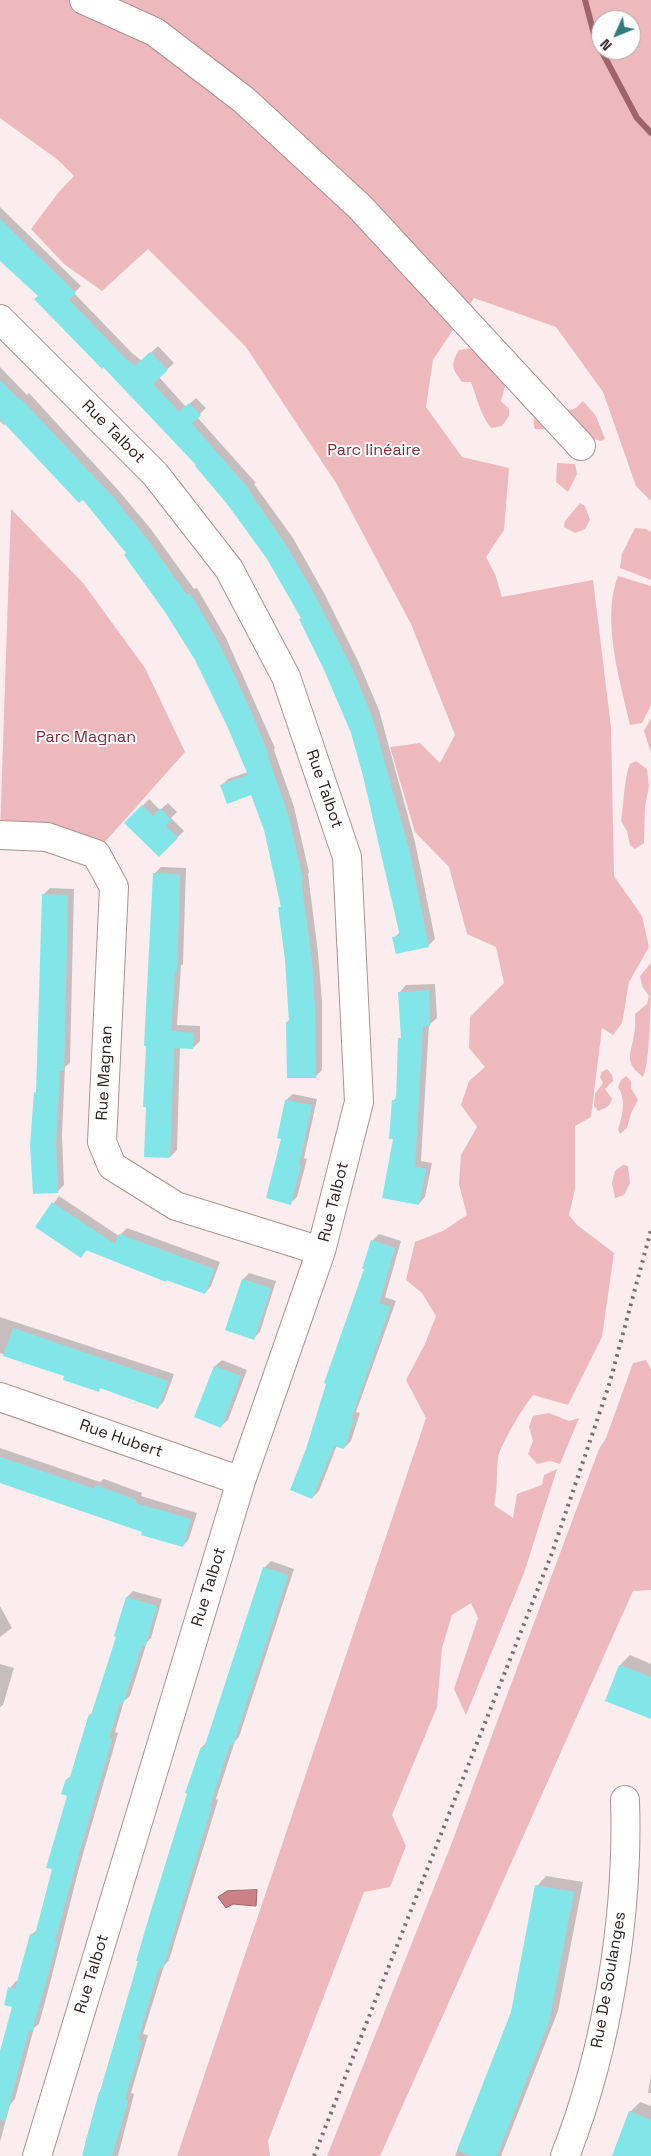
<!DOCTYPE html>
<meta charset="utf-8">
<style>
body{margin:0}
#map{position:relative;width:651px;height:2156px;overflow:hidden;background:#fbedee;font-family:"Space Grotesk",sans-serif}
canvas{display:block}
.north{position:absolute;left:591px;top:10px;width:50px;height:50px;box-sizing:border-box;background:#fefefe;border:1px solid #aba6a6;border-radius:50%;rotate:226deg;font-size:14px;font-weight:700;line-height:20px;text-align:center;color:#2f2323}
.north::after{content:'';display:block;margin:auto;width:18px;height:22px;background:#337c7e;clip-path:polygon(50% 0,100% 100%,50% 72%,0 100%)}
</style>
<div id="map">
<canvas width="651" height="2156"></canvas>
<div class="north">N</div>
</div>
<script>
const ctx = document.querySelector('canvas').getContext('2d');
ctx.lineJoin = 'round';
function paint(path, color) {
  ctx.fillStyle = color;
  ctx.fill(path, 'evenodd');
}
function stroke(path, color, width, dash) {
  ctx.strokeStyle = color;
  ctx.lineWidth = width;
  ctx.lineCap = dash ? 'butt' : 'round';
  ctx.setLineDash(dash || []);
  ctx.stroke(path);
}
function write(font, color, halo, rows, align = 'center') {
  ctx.font = font + ' "Space Grotesk",sans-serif';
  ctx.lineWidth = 4;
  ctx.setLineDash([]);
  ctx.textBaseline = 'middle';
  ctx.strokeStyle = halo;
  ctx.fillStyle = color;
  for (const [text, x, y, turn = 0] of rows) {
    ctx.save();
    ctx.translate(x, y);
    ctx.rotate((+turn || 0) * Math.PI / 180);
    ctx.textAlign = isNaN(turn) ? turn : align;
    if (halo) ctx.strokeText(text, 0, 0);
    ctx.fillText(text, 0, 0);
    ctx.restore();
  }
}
paint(new Path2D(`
 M 0,0 L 651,0 L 651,501 L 636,486 L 603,392 L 556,327 L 474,298 L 433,360 L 426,407 L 462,457 L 509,468 L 504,530 L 486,557 L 495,574 L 502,597 L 593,580 L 611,727 L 614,876 L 642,916 L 649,947 L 629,982 L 622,1023 L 613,1035 L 602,1028 L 591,1117 L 575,1126 L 575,1189 L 569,1215 L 577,1225 L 614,1253 L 602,1337 L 568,1405 L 533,1395 C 524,1406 500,1445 498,1458 C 496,1474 498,1488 494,1505 L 513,1518 L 517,1494 L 542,1485 L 544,1475 L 557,1469 L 524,1573 L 466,1715 L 454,1689 L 478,1618 L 471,1603 L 452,1615 L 442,1648 L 437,1707 L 392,1815 L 406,1846 L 390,1887 L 364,1892 L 268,2141 L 270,2156 L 177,2156 L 426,1418 L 406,1380 L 425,1344 L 436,1316 L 422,1293 L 406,1280 L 415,1242 L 443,1231 L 467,1215 L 459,1184 L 461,1155 L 477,1127 L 461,1105 L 469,1081 L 485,1067 L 469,1048 L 470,1017 L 504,983 L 496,947 L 467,934 L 449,867 L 415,832 L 390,747 L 420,743 L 440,763 L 455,735 L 411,624 L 336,483 L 246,347 L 148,249 L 102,291 L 64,264 L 31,229 L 58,193 L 74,176 L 58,160 L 0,118 ZM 601,20 L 631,20 L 631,50 L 601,50 Z
 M 475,348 L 507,379 L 501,401 L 509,409 L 509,416 L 502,426 L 491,428 C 480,414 477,398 471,382 L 462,382 C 452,368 450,365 459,350 Z
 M 583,401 L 596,416 L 605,439 L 601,441 L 559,430 L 535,429 C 529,413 546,408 559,407 C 564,407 568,411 574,409 C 577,407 581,403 583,401 Z
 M 557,463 L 575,464 L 577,474 L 568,492 L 556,482 Z
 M 580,503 L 585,506 L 590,520 L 585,529 L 575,533 L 564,527 L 565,521 Z
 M 11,509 L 83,583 L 145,668 L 185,752 L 96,852 L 0,832 Z
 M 635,528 L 646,529 L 651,532 L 651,580 L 620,568 L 622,554 Z
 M 618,576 L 651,586 L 651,705 L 642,723 L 630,725 C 620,681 601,619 618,576 Z
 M 651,718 L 651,753 L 644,731 Z
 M 636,761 L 647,769 L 649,786 L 645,806 L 644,843 L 635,849 L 630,845 L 627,831 L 621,821 C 624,804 624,778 630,764 Z
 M 651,963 C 651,984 651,1064 643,1077 C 623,1061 631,1055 634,1035 C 636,1028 635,1021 635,1014 L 647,1004 L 649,996 L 642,986 L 640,976 Z
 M 607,1069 L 612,1075 L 613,1081 L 605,1089 L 612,1099 C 610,1107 605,1108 598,1111 L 594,1106 L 595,1094 L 603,1083 L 600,1077 L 602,1072 Z
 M 626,1076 L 631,1081 L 631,1088 L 638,1100 L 631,1113 L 627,1128 L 620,1134 L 618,1129 C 623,1116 626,1099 618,1087 L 621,1080 Z
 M 623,1165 L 628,1166 L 630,1183 L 624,1195 L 615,1198 L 612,1183 L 615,1171 Z
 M 646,1360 L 651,1370 L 651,1590 L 633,1591 L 380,2156 L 327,2156 L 451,1845 L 599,1449 L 606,1438 L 633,1363 Z
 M 549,1413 L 569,1421 L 579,1418 L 560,1464 L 550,1461 L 537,1464 L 528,1454 L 533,1441 L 529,1427 L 533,1416 Z`), '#edb9bc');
const water = new Path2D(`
 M 257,1890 L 256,1906 L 233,1904 L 226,1908 L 218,1897 L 227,1891 Z`);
paint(water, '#cc8187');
stroke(water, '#9d6569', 1);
paint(new Path2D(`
 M 0,207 L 81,286 L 74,293 L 132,353 L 142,361 L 158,346 L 174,363 L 159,377 L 186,407 L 196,398 L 206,408 L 197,417 L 256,483 L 254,484 L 293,538 L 324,593 L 358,661 L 379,710 L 415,842 L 435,939 L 428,946 L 394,938 L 401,931 L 376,818 L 352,733 L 303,617 L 268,558 L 198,465 L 39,296 L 0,259 Z
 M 0,367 L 27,395 L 29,393 L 119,491 L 150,528 L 194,589 L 197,588 L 226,638 L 275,748 L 274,750 L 294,807 L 309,872 L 308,874 L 318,953 L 322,1001 L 322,1070 L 316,1076 L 287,1022 L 290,1019 L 286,960 L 280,908 L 282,905 L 265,829 L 252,793 L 222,785 L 228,779 L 248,772 L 229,727 L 196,659 L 128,553 L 83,498 L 6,423 L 4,425 L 0,421 Z
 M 149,799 L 160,810 L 168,803 L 177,812 L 171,818 L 184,831 L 159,855 L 126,823 Z
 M 161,867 L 186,868 L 183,964 L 181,966 L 177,1025 L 200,1026 L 200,1041 L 193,1048 L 180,1047 L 177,1150 L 170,1157 L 154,874 Z
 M 50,888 L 74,889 L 70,1063 L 65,1067 L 62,1135 L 64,1185 L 57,1192 L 35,1093 L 37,1091 L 43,895 Z
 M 435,984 L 437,1018 L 429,1025 L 421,1161 L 432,1163 L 425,1197 L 419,1204 L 395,1138 L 393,1101 L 397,1097 L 400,1039 L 402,1036 L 400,992 L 406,985 Z
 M 293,1094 L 317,1099 L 304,1158 L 307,1159 L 297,1197 L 290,1203 L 283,1138 L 278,1137 L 286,1100 Z
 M 59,1196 L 119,1236 L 127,1228 L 220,1262 L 211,1286 L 205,1293 L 88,1249 L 81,1256 L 37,1226 Z
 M 379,1234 L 401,1241 L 385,1297 L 396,1301 L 356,1412 L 360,1413 L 351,1441 L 344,1448 L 337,1445 L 319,1491 L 312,1498 L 307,1449 L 366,1269 L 372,1241 Z
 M 249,1273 L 276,1281 L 260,1332 L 254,1338 L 243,1279 Z
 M 0,1317 L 174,1374 L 164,1401 L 158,1408 L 102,1387 L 98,1390 L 66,1376 L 0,1353 Z
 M 222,1360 L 247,1370 L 228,1420 L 221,1426 L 196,1416 L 215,1366 Z
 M 0,1448 L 100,1482 L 104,1479 L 142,1493 L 141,1496 L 197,1513 L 189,1539 L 183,1546 L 0,1481 Z
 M 271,1561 L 294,1569 L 239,1737 L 235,1741 L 216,1799 L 218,1800 L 169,1960 L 164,1966 L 143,2034 L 148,2035 L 131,2093 L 134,2094 L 118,2156 L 83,2156 L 86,2144 L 85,2143 L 202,1747 L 207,1742 L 264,1568 Z
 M 133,1591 L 162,1599 L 151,1638 L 147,1642 L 130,1696 L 124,1701 L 115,1732 L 118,1733 L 79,1868 L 49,1987 L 39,2024 L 34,2028 L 15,2099 L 10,2105 L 0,2142 L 0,2055 L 14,2006 L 10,1988 L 16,1981 L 19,1982 L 31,1935 L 38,1929 L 53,1868 L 68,1795 L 63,1793 L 67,1779 L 72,1775 L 90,1715 L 94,1711 L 117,1636 L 127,1597 Z
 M 0,1606 L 12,1628 L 0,1637 Z
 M 630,1655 L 651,1664 L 651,1718 L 620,1665 Z
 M 0,1664 L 14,1668 L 3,1705 L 0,1707 Z
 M 546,1876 L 583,1882 L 558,2011 L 501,2156 L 455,2156 L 506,2028 L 509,2024 L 537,1886 Z
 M 651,2074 L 651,2093 L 648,2093 Z
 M 640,2102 L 651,2106 L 651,2156 L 612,2156 L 630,2112 Z`), '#0003');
stroke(new Path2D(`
 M 585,0 L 595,38 L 601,49
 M 601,50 L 637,118 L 651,133`), '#9d6569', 6);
paint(new Path2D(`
 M 0,219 L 76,293 L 69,300 L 126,359 L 135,366 L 150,352 L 168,370 L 153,384 L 179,412 L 189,403 L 201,415 L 192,424 L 250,490 L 249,491 L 286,545 L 317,599 L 352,668 L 372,717 L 409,849 L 429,947 L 396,954 L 392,937 L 400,936 L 363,776 L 351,733 L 325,672 L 299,619 L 301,618 L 267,559 L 228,505 L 195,466 L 196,465 L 103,367 L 102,369 L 34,299 L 38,296 L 0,261 Z
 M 0,380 L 20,400 L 21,399 L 113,497 L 144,535 L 187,595 L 190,593 L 220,645 L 250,709 L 269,756 L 268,757 L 288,814 L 303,880 L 301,881 L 312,960 L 315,1009 L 316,1078 L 287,1078 L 286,1022 L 289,1022 L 285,960 L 278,907 L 281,907 L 264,830 L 251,795 L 227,804 L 220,785 L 248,775 L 228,728 L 195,660 L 165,612 L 124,555 L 126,553 L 83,500 L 79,503 L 0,419 Z
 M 142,805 L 153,816 L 160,808 L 171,820 L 166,826 L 178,838 L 159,857 L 124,823 Z
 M 153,873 L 180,875 L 177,972 L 175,971 L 171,1031 L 194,1033 L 193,1049 L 174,1048 L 170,1158 L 144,1157 L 146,1107 L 143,1107 L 146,1046 L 144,1046 Z
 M 42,894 L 68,895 L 64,1071 L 60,1071 L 56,1143 L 58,1193 L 33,1194 L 30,1146 L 34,1092 L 36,1093 Z
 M 429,990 L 430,1026 L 423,1026 L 415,1167 L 426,1169 L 419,1205 L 382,1198 L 393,1139 L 389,1139 L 392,1100 L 396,1101 L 398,1038 L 401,1038 L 398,992 Z
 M 285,1100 L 312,1105 L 299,1165 L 301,1165 L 291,1205 L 266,1198 L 281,1139 L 277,1138 Z
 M 52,1202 L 115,1244 L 119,1234 L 214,1269 L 205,1294 L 166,1280 L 166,1282 L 86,1250 L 81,1258 L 35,1227 Z
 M 371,1240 L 395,1248 L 379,1303 L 390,1307 L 351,1419 L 354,1420 L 344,1449 L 334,1446 L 312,1499 L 290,1490 L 306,1449 L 326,1384 L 324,1383 L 364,1269 L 362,1269 Z
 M 242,1279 L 271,1288 L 254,1340 L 225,1330 Z
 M 13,1328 L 168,1381 L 158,1409 L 100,1388 L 99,1392 L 63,1380 L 64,1376 L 3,1356 Z
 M 214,1366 L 241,1376 L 221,1428 L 194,1417 Z
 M 0,1457 L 95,1489 L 96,1485 L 136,1500 L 135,1503 L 191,1519 L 183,1547 L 141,1535 L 142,1532 L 0,1483 Z
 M 263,1567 L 288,1575 L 233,1745 L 230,1744 L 210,1806 L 212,1806 L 163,1968 L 159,1967 L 138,2040 L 142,2041 L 125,2100 L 128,2101 L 112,2156 L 82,2156 L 99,2092 L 100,2092 L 138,1961 L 136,1961 L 149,1917 L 187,1794 L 185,1793 L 201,1747 L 204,1748 Z
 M 126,1597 L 157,1606 L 145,1646 L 142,1645 L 123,1704 L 120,1703 L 109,1738 L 112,1739 L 73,1875 L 55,1941 L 57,1942 L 32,2032 L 29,2030 L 5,2121 L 0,2120 L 0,2051 L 12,2007 L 4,2005 L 8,1987 L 15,1989 L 30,1934 L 35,1935 L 52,1869 L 46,1868 L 67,1796 L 61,1794 L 66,1779 L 69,1780 L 89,1714 L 91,1715 L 116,1637 L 114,1636 Z
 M 619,1665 L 651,1677 L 651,1719 L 605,1701 Z
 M 535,1885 L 574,1892 L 549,2022 L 497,2156 L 472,2156 L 457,2150 L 511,2012 Z
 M 629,2111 L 651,2120 L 651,2156 L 612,2156 Z`), '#82e6e8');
const minor = new Path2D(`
 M 84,0 L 155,32 L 244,100 L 360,207 L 581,446
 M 0,319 L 155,474 L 229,569 L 286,677 L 347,857 L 359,1102 L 321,1251 L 241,1481 L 37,2156
 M 0,835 L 47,837 L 96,854 L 114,887 L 102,1142 L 112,1166 L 176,1206 L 321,1251
 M 0,1397 L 241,1481
 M 565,2156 C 607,2051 629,1913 625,1800`);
stroke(minor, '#ae9091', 30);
stroke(minor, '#fff', 28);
stroke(new Path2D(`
 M 314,2156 L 552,1553 L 609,1385 L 651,1230`), '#7a6d6e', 4, [2.5, 5]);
write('16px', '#2f2323', '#fefefe', [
 ["Rue Talbot",113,432,45],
 ["Rue Talbot",324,789,71],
 ["Rue Magnan",105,1073,-87],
 ["Rue Talbot",334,1202,-76],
 ["Rue Hubert",121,1439,19],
 ["Rue Talbot",209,1587,-73],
 ["Rue Talbot",92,1974,-73],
 ["Rue De Soulanges",609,1980,-80]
]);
write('16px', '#852a38', '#fefefe', [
 ["Parc linéaire",374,451],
 ["Parc Magnan",86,738]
]);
</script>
